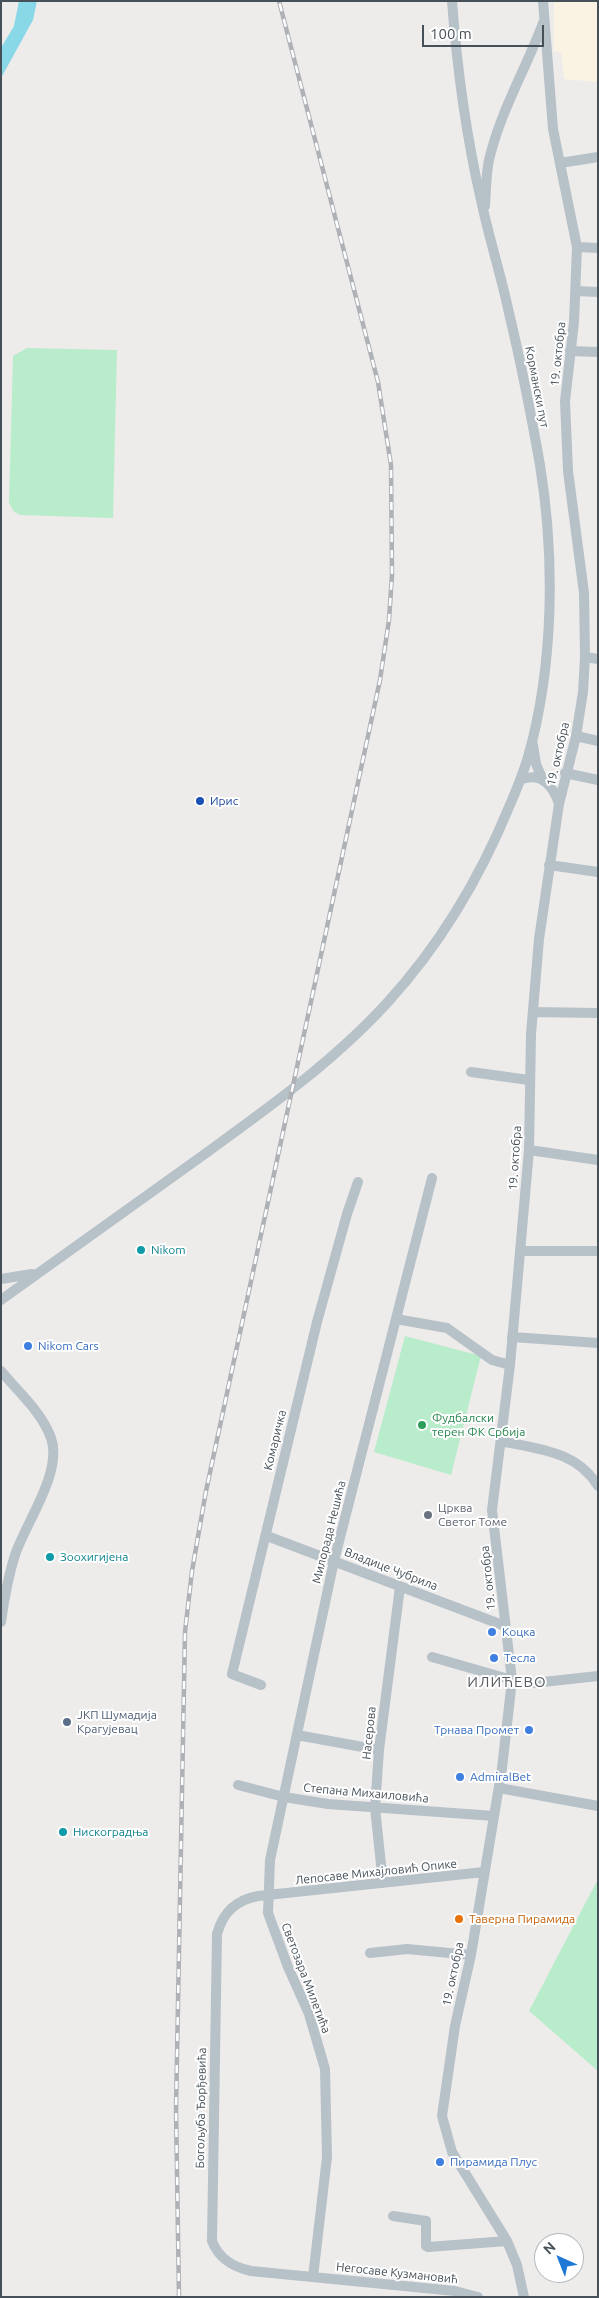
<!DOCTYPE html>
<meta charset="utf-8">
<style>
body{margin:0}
#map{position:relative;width:599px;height:2298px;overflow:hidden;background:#eeebeb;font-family:Ubuntu,sans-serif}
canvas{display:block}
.frame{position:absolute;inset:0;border:2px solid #455058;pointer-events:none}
.north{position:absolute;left:534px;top:2233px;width:50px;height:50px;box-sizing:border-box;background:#fff;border:1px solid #b5b9bc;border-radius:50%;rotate:316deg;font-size:14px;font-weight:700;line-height:20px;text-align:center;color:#455058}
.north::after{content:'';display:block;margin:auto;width:18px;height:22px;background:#1e77d5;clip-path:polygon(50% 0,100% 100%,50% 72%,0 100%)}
.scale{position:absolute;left:422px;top:25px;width:122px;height:22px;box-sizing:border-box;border:2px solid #455058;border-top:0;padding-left:6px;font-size:15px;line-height:18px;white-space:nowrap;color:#455058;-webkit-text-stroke:4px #fff;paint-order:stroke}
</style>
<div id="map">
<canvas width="599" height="2298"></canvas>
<div class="frame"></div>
<div class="north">N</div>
<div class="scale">100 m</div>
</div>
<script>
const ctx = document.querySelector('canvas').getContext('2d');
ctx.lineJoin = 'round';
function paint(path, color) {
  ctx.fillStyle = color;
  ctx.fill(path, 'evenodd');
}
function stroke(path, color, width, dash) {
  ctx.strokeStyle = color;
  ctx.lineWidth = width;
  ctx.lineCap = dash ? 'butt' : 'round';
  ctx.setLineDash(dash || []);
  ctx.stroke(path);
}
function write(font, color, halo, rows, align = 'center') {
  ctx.font = font + ' Ubuntu,sans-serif';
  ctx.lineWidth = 4;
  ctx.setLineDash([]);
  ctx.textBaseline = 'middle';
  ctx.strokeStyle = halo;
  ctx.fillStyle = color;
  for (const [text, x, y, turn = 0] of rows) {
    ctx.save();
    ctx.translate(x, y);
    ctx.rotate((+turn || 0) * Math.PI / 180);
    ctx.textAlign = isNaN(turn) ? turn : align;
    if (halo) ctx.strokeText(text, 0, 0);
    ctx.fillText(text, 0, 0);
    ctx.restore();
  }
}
paint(new Path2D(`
 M 554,1 L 598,1 L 598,82 L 564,79 L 561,52 L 554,51 Z`), '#faf3e3');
paint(new Path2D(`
 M 27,348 L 117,350 L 113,518 L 21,515 L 14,512 L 9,503 L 13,356 Z
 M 405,1336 L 481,1356 L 451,1475 L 374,1452 Z
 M 598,1879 L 598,2071 L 529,2011 Z`), '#b9eccb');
paint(new Path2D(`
 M 19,1 L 37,1 L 33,20 L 1,78 L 1,48 L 14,26 Z`), '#88d8e8');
stroke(new Path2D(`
 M 560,163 L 598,157
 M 485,206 C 486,191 486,174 489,160 C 500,112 526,69 543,23
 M 577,247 L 598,248
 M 576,291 L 598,292
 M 570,351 L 598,352
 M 585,657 L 598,659
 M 576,736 L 598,741
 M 533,745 L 536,764 L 543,780
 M 565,773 L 598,780
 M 520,780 C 540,771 553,785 559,804
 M 549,865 L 598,872
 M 533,1012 L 598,1013
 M 471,1072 L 529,1080
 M 529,1150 L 598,1160
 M 521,1251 L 598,1251
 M 1,1279 L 32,1274
 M 1,1300 C 68,1252 135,1204 202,1156 C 267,1109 333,1062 387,1003 C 440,945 479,880 509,807 C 516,791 523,774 528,757 C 554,665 555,558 540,465 C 531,414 521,363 509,313 C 501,275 489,238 481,200 C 466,135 457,68 452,1
 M 396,1319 L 447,1328 L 492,1360 L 510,1365
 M 512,1337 L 598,1343
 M 1,1371 C 18,1392 42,1412 51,1438 C 63,1472 26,1522 15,1555 C 8,1577 4,1600 1,1622
 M 501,1441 C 538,1449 577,1451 598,1486
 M 267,1536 L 505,1626
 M 432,1657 L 512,1680 L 534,1683 L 598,1676
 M 261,1685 L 232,1674 L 317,1322 L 347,1214 L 358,1182
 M 297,1735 L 379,1750
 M 238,1785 L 284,1797 L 328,1804 L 494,1816
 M 499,1788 L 598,1806
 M 383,1883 L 375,1808 L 379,1750 L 400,1587
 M 370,1953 L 407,1949 L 471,1955
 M 393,2216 L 426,2221 L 426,2246 L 428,2247 L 507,2241
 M 313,2277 L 327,2157 L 325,2069 L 309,2014 L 288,1967 L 268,1913 L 270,1860 L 334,1561 L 432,1178
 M 478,2297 L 455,2291 L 251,2271 C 233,2267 219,2259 212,2241 L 217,1934 C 223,1912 236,1900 258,1896 L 484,1872
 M 524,2297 L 517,2265 L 507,2241 L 452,2152 L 442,2116 L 455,2026 L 471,1955 L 502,1768 L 512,1680 L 492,1510 L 510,1365 L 529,1150 L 531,1034 L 539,939 L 559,804 L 576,736 L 583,692 L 585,657 L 584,593 L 568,471 L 565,401 L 574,322 L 577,247 L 553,129 L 543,1`), '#b7c1c8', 10);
const rail = new Path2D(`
 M 179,2297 L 176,2109 L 185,1632 L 192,1571 L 206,1491 L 380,680 L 389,620 L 392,575 L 391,465 L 378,382 L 279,1`);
stroke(rail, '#aeb1b6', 4.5);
stroke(rail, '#fff', 2.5, [8]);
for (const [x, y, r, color] of [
 [200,801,5,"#1a4fb4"],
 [141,1250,5,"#0f9aa8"],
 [28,1346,5,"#3f7fe0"],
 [422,1425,5,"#2e9e5b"],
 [428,1515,5,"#6b7280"],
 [50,1557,5,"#0f9aa8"],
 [492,1632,5,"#3f7fe0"],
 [494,1658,5,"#3f7fe0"],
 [67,1722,5,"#5c6f8a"],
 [529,1730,5,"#3f7fe0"],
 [460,1777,5,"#3f7fe0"],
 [63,1832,5,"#0f9aa8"],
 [459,1919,5,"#e8710a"],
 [440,2162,5,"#3f7fe0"]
]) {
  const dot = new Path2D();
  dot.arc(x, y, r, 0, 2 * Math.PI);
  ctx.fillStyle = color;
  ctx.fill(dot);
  stroke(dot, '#fff', 2);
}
write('12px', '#455058', '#fff', [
 ["19. октобра",558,354,-84],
 ["Кормански пут",537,387,79],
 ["19. октобра",558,754,-77],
 ["19. октобра",515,1158,-86],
 ["Комаричка",275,1440,-76],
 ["Милорада Нешића",329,1532,-76],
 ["Владице Чубрила",391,1569,21],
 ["19. октобра",488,1578,-96],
 ["Насерова",369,1733,-84],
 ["Степана Михаиловића",366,1793,5],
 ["Лепосаве Михајловић Опике",376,1872,-6],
 ["19. октобра",453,1974,-78],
 ["Светозара Милетића",306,1978,69],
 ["Богољуба Ђорђевића",201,2108,-89],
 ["Негосаве Кузмановић",397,2273,6]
]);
write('12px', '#164399', '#fff', [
 ["Ирис",210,801]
], 'left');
write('12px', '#0d838f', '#fff', [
 ["Nikom",151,1250],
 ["Зоохигијена",60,1557],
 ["Нискоградња",73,1832]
], 'left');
write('12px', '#366cbe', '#fff', [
 ["Nikom Cars",38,1346],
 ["Коцка",502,1632],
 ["Тесла",504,1658],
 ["Трнава Промет",519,1730,"right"],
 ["AdmiralBet",470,1777],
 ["Пирамида Плус",450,2162]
], 'left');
write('12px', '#27864d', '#fff', [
 ["Фудбалски",432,1418],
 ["терен ФК Србија",432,1432]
], 'left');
write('12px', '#5b616d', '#fff', [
 ["Црква",438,1508],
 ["Светог Томе",438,1522]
], 'left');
write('12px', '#4e5e75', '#fff', [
 ["ЈКП Шумадија",77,1715],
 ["Крагујевац",77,1729]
], 'left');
write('12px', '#c56008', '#fff', [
 ["Таверна Пирамида",469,1919]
], 'left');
ctx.letterSpacing = '1px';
write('15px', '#585c60', '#fff', [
 ["ИЛИЋЕВО",507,1682]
]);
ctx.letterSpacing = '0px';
</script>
